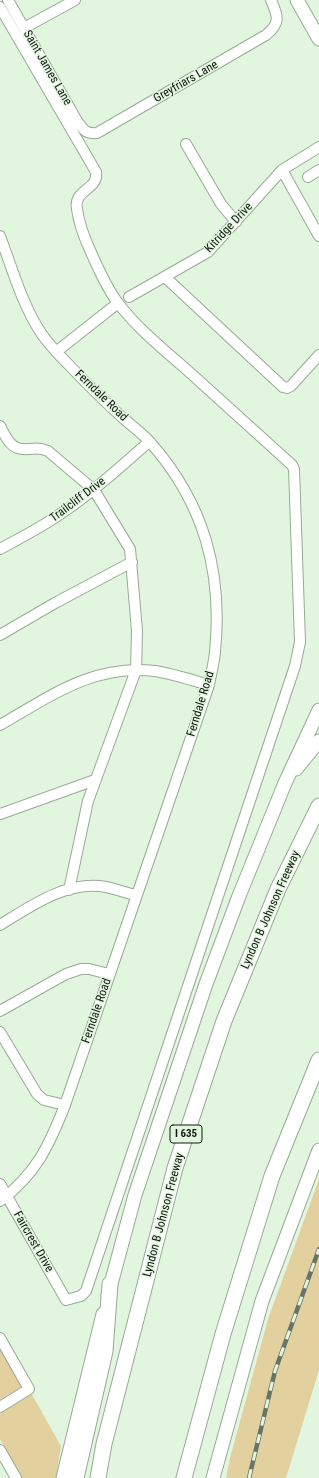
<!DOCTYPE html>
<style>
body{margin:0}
canvas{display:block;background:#e2f6df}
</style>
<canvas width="319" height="1478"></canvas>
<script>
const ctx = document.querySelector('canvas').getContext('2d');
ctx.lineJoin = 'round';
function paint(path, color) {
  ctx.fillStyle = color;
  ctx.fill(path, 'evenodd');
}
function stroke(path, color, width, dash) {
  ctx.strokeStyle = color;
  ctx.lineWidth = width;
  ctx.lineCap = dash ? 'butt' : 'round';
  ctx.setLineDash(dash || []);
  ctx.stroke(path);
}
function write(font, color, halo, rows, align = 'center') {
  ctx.font = font + ' "Roboto Condensed",sans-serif';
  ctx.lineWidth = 3;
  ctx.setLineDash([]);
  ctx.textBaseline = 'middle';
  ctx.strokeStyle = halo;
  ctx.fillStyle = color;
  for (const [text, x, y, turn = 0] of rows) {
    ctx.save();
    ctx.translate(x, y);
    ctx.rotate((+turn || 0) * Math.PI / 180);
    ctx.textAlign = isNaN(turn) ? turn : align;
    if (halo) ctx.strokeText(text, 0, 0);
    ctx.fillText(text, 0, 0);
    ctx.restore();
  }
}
paint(new Path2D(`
 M 319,1179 L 319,1370 L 286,1478 L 226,1478 L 230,1458 L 268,1319 Z
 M 0,1338 L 61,1446 L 56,1478 L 22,1478 L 0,1439 Z`), '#e2d19f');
const minor = new Path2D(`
 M 8,0 L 77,121 C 84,130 85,134 97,133 L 266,35 C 281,23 278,16 271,0
 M 0,7 L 96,172 C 99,190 73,189 77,209 C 79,224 84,237 90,250 C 98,268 106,287 118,303 C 140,332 171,355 197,379 C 229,408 260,436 292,465 L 294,469 L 300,642 L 295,666 L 86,1291 L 81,1296 L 66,1300 L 0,1184
 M 24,28 L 75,0
 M 186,144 L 221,204 L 236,222
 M 282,170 L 319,236
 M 308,177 L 319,170
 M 0,236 C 12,268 22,304 41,333 C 49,345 59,355 69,365 C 86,383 104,401 123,418 C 132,426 142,433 150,442 C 204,503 223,572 215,652 C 214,663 211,674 209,685 L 65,1105 C 49,1146 36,1174 0,1201
 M 165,277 L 283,387 L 287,388 L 291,386 L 319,355
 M 129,297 L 208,252 L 282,170 L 319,147
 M 56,352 L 118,303
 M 0,426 C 5,435 10,449 23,449 C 34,450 36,446 48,451 L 94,490 L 130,549 L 137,631 L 136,670 L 88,801 L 69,890
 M 0,549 C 22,537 46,525 66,510 C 96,490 122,465 149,442
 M 0,635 L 55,603 L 132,562
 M 0,725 C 51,696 93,664 155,671 C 173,674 192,680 209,685
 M 0,814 L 95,780
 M 0,925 C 31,906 67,880 106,887 C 116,889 126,893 136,895
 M 0,1011 L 66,974 L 81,969 L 89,969 L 109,974
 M 0,1032 L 37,1094 L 44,1100 L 65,1105
 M 0,1338 L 29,1389 L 0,1407
 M 0,1450 L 16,1478`);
const major = new Path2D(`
 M 297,0 L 319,39
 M 296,769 L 319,741
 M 108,1295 L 135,1195 L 206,984 L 239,896 L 285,783 L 319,710
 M 63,1478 L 103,1314
 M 213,1478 L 262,1301 L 319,1150`);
const highway = new Path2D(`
 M 76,1478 L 105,1351 L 110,1284
 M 98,1478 L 104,1444 L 175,1168 L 224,1021 L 278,889 L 319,806
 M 184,1478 L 223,1334 L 272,1176 L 319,1060`);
stroke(minor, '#97aa95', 12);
stroke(major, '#97aa95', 15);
stroke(highway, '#97aa95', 17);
stroke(minor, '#fff', 10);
stroke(major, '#fff', 13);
stroke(highway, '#fff', 15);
const rail = new Path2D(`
 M 249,1478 L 275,1371 L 319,1249`);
stroke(rail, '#687466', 4.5);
stroke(rail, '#e2f6df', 3, [9]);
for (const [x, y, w] of [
 [186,1134,32]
]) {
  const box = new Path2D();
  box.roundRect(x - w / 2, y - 9, w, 18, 3);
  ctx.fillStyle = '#e2f6df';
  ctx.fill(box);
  stroke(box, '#121911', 1);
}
write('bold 11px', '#121911', null, [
 ["I 635",186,1134]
]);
write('12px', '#121911', '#e2f6df', [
 ["Saint James Lane",47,68,60],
 ["Greyfriars Lane",186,82,-30],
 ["Kitridge Drive",229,228,-47],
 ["Ferndale Road",101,396,44],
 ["Trailcliff Drive",78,500,-37],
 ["Ferndale Road",201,704,-73],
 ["Lyndon B Johnson Freeway",271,910,-66],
 ["Ferndale Road",97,1011,-71],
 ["Lyndon B Johnson Freeway",164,1215,-75],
 ["Faircrest Drive",33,1242,60]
]);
</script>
